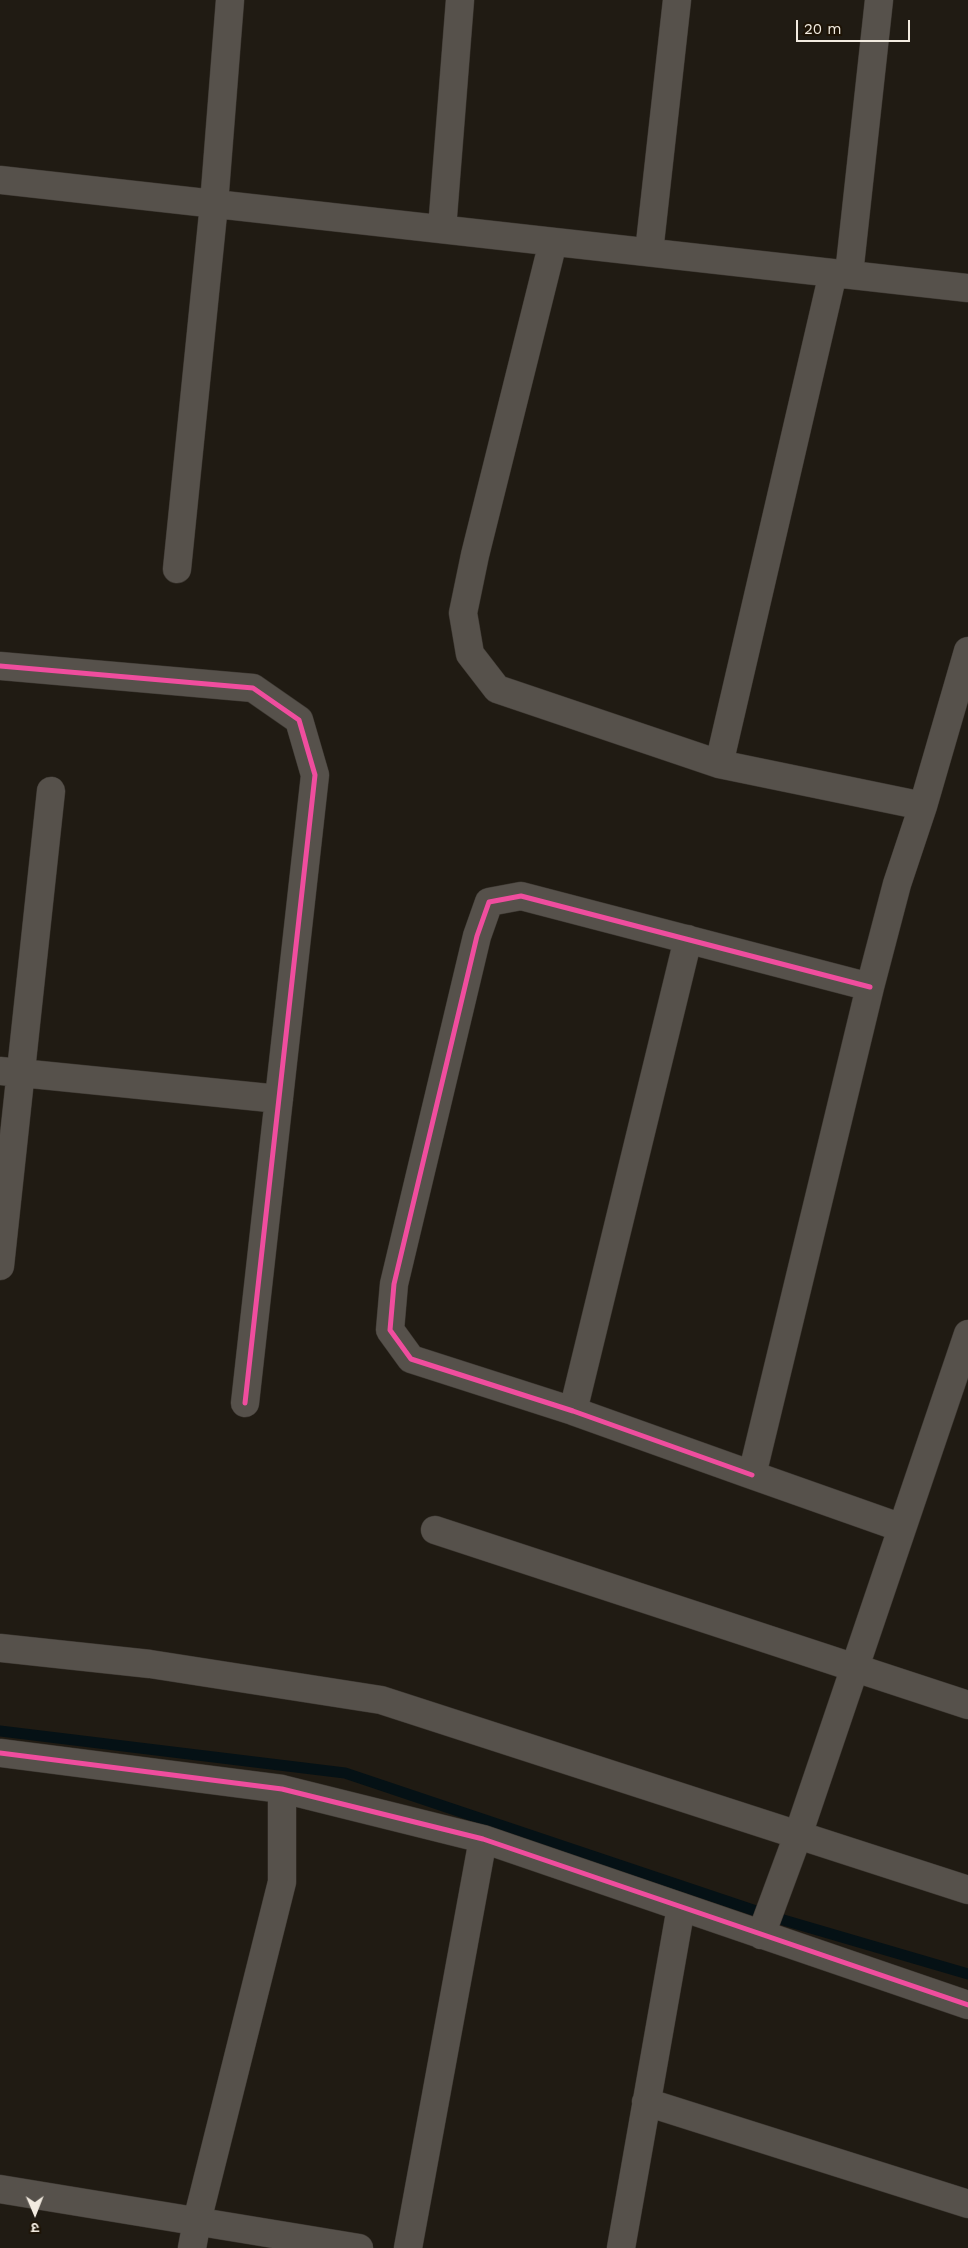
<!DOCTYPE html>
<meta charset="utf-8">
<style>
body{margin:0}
#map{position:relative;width:968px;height:2248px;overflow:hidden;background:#201b13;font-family:"Work Sans","Noto Sans Devanagari",sans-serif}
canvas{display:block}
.north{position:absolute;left:10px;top:2188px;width:50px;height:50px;-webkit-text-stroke:4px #1d1305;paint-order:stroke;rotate:179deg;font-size:14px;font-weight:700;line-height:20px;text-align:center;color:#f2ebe0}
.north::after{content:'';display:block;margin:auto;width:18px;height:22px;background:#f2ebe0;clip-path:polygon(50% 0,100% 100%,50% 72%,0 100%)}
.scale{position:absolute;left:796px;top:20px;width:114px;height:22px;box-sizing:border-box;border:2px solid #f2ebe0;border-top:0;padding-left:6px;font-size:15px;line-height:18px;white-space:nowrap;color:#f2ebe0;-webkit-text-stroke:4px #1d1305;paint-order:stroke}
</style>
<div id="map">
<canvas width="968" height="2248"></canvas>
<div class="north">उ</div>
<div class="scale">20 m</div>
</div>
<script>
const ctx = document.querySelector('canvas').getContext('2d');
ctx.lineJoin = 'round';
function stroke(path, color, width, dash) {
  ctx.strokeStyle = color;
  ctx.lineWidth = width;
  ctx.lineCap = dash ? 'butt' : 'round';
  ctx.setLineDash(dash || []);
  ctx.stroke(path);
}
stroke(new Path2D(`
 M 0,1731 L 345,1773 L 780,1919 L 968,1974`), '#051115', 11);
const minor = new Path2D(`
 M 0,180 L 968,288
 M 442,229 L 460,0
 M 553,242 L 475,555 L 463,613 L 470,654 L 497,689 L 719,764 L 923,806
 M 649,252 L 677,0
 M 849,274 L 879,0
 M 177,569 L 214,204 L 230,0
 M 0,666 L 253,688 L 299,720 L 315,775 L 245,1403
 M 719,764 L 833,273
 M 0,1071 L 279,1099
 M 0,1266 L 51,791
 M 573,1411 L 688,939
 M 752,1475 L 573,1411 L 411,1359 L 390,1330 L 394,1284 L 477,936 L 489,902 L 521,896 L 870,987
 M 902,1528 L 752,1475 L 870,987 L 897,884 L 923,806 L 968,651
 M 435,1530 L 968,1705
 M 0,1648 L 150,1664 L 381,1700 L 968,1890
 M 0,1753 L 282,1789 L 483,1839 L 968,2005
 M 761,1935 L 798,1835 L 968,1334
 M 646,2102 L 968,2204
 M 0,2189 L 359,2248
 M 192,2248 L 197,2221 L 282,1882 L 282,1789
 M 408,2248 L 483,1839
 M 621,2248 L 681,1907`);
stroke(minor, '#3c3731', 29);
stroke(minor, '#56514b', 28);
stroke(new Path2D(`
 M 0,666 L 253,688 L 299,720 L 315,775 L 245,1403
 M 752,1475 L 573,1411 L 411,1359 L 390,1330 L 394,1284 L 477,936 L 489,902 L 521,896 L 870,987
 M 0,1753 L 282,1789 L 483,1839 L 968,2005`), '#ef4d9e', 5);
</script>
